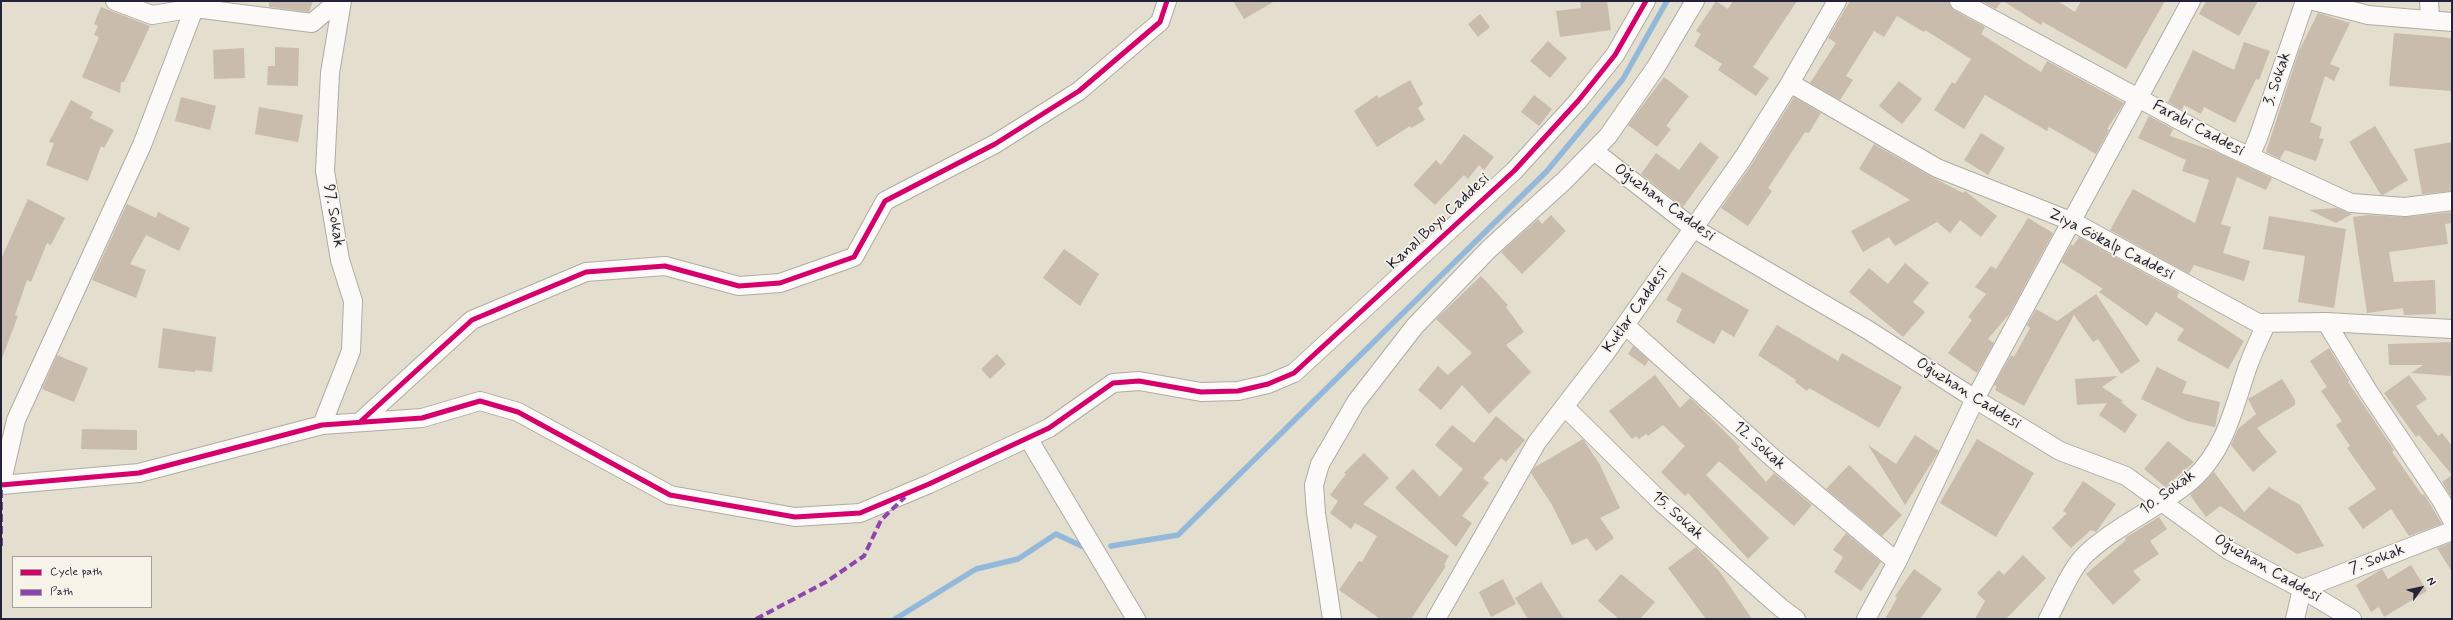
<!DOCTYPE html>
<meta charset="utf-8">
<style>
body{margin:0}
#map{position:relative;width:2453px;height:620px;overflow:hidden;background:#e3decd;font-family:Mynerve,sans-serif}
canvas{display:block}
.frame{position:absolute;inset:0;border:2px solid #22223b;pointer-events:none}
.legend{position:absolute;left:12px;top:556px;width:140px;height:52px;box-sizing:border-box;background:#f7f3e8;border:1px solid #a29fa3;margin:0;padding:5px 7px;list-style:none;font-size:12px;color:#22223b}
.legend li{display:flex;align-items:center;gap:8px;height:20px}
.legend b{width:20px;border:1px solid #a29fa3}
.north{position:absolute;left:2401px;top:568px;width:40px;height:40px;-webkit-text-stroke:3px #f7f3e8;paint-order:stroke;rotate:57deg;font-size:11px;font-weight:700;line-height:16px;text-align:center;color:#22223b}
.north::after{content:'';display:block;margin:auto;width:14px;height:18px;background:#22223b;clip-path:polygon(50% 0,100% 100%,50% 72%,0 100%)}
</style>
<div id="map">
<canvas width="2453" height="620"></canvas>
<div class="frame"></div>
<ul class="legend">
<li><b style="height:5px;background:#d6006c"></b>Cycle path</li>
<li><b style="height:5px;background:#8e44ad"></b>Path</li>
</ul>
<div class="north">N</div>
</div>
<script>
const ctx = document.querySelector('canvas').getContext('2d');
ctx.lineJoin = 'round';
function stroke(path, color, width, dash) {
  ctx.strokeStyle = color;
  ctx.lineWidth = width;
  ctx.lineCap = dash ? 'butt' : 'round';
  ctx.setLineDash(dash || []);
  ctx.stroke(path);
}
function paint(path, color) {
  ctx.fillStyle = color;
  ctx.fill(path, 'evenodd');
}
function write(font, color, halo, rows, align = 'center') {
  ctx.font = font + ' Mynerve,sans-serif';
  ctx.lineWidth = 3.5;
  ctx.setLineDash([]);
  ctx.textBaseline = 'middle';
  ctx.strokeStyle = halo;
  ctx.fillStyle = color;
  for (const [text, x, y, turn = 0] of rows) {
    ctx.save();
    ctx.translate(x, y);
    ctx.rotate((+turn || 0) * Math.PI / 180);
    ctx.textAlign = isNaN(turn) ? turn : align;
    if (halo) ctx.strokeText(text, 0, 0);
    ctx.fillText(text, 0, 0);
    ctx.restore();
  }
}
stroke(new Path2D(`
 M 1111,546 L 1178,535 L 1547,171 L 1623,79 L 1667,1
 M 895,619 L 976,569 L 1018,559 L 1056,534 L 1088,549`), '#93b8da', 5.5);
paint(new Path2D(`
 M 269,1 L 313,1 L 309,12 L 269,7 Z
 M 1233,1 L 1275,1 L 1244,19 Z
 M 1580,1 L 1607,1 L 1611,30 L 1560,37 L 1556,11 L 1581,8 Z
 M 1716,1 L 1728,9 L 1733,1 L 1797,1 L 1753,67 L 1769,78 L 1756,96 L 1718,70 L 1722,64 L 1694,46 L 1701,34 L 1696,31 Z
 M 1850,1 L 1949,1 L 1954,10 L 1985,27 L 1981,34 L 2041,72 L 2047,61 L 2124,103 L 2107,129 L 2109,130 L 2096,154 L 2049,127 L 2047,131 L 1985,95 L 1964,129 L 1934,110 L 1952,82 L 1955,84 L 1971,59 L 1925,30 L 1924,32 L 1897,16 L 1884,37 L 1874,31 L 1846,76 L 1853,80 L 1840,100 L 1810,83 L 1836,43 L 1828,38 Z
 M 1981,1 L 2002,1 L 1996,9 Z
 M 2003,1 L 2058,1 L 2075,12 L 2081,1 L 2165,1 L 2126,69 L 2043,22 L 2041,25 Z
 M 2206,1 L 2258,1 L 2239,36 L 2199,14 Z
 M 101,7 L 150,26 L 124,82 L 121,82 L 120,93 L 82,77 L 99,37 L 94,35 L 98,26 L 94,24 Z
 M 2318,13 L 2350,23 L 2330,64 L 2340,68 L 2334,81 L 2325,76 L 2310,122 L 2322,127 L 2319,138 L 2324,139 L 2316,161 L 2285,150 L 2280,159 L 2266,152 L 2299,51 Z
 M 1480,14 L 1490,27 L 1478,37 L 1468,24 Z
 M 2394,33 L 2452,38 L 2452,91 L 2389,86 Z
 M 1548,41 L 1567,58 L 1550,78 L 1530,61 Z
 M 2244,42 L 2270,51 L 2259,80 L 2256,79 L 2235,123 L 2204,107 L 2201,114 L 2184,105 L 2182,110 L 2168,102 L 2193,50 L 2234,70 Z
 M 275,47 L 299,48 L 298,86 L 267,85 L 268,66 L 275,66 Z
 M 244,48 L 245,78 L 214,79 L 213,50 Z
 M 1664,77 L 1689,96 L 1666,126 L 1671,129 L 1657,147 L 1628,125 Z
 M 1410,80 L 1423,104 L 1418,108 L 1425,120 L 1411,128 L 1410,126 L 1377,147 L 1354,111 L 1377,95 L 1379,98 Z
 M 1899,81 L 1922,99 L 1902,124 L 1879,106 Z
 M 1534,95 L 1552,109 L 1539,126 L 1521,112 Z
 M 181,97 L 216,106 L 210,130 L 175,121 Z
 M 1794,97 L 1821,113 L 1809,133 L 1805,132 L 1768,188 L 1772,191 L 1748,226 L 1721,208 L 1752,164 Z
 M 71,100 L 93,112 L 90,118 L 114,130 L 104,148 L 101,146 L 88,181 L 46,165 L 54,143 L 49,142 Z
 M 259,107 L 303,115 L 298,142 L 255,134 Z
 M 2149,116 L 2173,129 L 2170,136 L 2214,151 L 2272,178 L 2266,190 L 2237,177 L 2221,224 L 2231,227 L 2223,253 L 2250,261 L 2244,281 L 2194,265 L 2189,274 L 2110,230 L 2133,189 L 2195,223 L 2209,180 L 2182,171 L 2186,160 L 2138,138 Z
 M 2375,126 L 2408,180 L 2383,195 L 2381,195 L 2349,142 Z
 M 1981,133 L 2005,148 L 1988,175 L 1964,160 Z
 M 1464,134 L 1494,157 L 1484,170 L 1479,165 L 1468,179 L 1464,175 L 1435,205 L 1413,185 L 1436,160 L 1441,165 Z
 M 1700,142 L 1719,157 L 1683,207 L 1641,174 L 1656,153 L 1679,170 Z
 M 2452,142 L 2452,191 L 2422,194 L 2414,149 Z
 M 1874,144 L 1932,177 L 1963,193 L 1965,191 L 1997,216 L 1981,237 L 1960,220 L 1950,233 L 1937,222 L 1895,246 L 1889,237 L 1863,252 L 1851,231 L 1910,200 L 1859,169 Z
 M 28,199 L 65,218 L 51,245 L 47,243 L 31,282 L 27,280 L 15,315 L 18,316 L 2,358 L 1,259 Z
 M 127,204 L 156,218 L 158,212 L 190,228 L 179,251 L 146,235 L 130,264 L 146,270 L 136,298 L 92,280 Z
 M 2337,208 L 2352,214 L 2336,223 L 2309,210 Z
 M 2452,212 L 2452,223 L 2445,224 L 2448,244 L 2389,252 L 2394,282 L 2435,280 L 2436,314 L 2404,315 L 2403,308 L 2367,313 L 2353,217 L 2367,215 L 2406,217 Z
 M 1551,215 L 1566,231 L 1522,274 L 1501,252 L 1538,219 L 1542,224 Z
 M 2269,216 L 2346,229 L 2334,308 L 2298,302 L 2305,256 L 2263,249 Z
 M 2028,218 L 2053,233 L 2010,313 L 1988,339 L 1994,343 L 1977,373 L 1948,353 L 1972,320 L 1968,317 L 1986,294 L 1975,287 L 1991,266 L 1996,269 Z
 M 2079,237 L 2179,292 L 2177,297 L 2244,341 L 2228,369 L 2177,340 L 2184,329 L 2156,312 L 2147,326 L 2099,292 L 2103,289 L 2061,262 L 2071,244 L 2073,246 Z
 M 1064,249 L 1099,274 L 1080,306 L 1043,278 Z
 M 1905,263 L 1929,283 L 1913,302 L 1925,312 L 1903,337 L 1849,292 L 1869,268 L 1888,284 Z
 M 1682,272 L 1749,310 L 1734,337 L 1722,330 L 1714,344 L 1676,322 L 1682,309 L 1666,300 Z
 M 1481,276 L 1508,305 L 1506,307 L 1524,332 L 1506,345 L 1531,372 L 1489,414 L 1462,385 L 1441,410 L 1418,390 L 1438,366 L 1448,375 L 1472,353 L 1436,319 Z
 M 2096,294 L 2140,361 L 2121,374 L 2098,339 L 2093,342 L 2074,315 L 2024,406 L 1995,390 L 1997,387 L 1994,385 L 2011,355 L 2014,357 L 2030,328 L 2027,325 L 2036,309 L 2057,321 Z
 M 1777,325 L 1838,361 L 1842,353 L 1902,387 L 1879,428 L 1809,388 L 1807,391 L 1795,382 L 1796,380 L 1758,355 Z
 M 163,328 L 216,337 L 212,372 L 195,370 L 195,372 L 158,368 Z
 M 2452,342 L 2452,376 L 2411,373 L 2423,365 L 2389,365 L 2388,344 Z
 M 1633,346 L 1649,360 L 1645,366 L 1628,354 Z
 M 2329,348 L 2349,381 L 2348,382 L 2394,450 L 2392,452 L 2422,495 L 2424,494 L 2442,524 L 2409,536 L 2391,509 L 2363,529 L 2348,508 L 2376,489 L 2347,448 L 2350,446 L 2336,425 L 2342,421 L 2321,391 L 2327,387 L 2310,361 Z
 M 997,354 L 1006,364 L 990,379 L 981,369 Z
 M 57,355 L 88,368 L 74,402 L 42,389 Z
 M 2157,367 L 2187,382 L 2182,393 L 2220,402 L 2215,427 L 2187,421 L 2141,399 Z
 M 1655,375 L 1680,408 L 1690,398 L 1704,411 L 1740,447 L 1738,449 L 1766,482 L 1774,473 L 1812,505 L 1794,526 L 1719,461 L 1706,475 L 1769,538 L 1748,559 L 1688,493 L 1685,496 L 1661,472 L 1685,446 L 1663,425 L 1648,436 L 1646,434 L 1639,439 L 1636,436 L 1632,439 L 1609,411 Z
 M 2409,375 L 2427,399 L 2416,406 L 2438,436 L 2442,433 L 2452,446 L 2452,498 L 2442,482 L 2452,475 L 2419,435 L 2416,437 L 2384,393 Z
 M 2118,376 L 2102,387 L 2123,401 L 2121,402 L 2137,415 L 2125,433 L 2099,415 L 2107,403 L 2077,405 L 2075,379 Z
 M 2282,379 L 2295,400 L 2295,405 L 2257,428 L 2277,452 L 2253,472 L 2231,445 L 2238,429 L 2256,414 L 2248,399 Z
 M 1496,416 L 1525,440 L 1506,462 L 1501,458 L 1483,478 L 1489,483 L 1462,516 L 1472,523 L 1456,547 L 1395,488 L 1413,469 L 1440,497 L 1463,469 L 1435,445 L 1452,425 L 1474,443 Z
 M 82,429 L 137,430 L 137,450 L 81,449 Z
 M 1915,435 L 1939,451 L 1905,505 L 1868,445 L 1896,464 Z
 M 1583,439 L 1600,465 L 1620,508 L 1600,518 L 1614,538 L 1596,551 L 1587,538 L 1572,545 L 1552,505 L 1531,473 L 1535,467 Z
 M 1977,439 L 2034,473 L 1996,537 L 1940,503 Z
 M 2168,441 L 2194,462 L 2165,487 L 2144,469 Z
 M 1364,453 L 1389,478 L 1363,504 L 1449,556 L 1444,565 L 1446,566 L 1411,619 L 1380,619 L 1339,590 L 1359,561 L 1362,562 L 1377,536 L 1355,523 L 1351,529 L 1330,513 L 1338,501 L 1330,495 L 1346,474 L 1344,473 Z
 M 1849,465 L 1902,515 L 1882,536 L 1826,489 Z
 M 2214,472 L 2244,512 L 2269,487 L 2300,505 L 2324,546 L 2297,554 L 2220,506 L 2206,517 L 2190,495 Z
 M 2083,481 L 2116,504 L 2096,532 L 2091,530 L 2071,548 L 2052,528 L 2067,513 L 2063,511 Z
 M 2159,517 L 2167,529 L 2150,541 L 2159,554 L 2133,571 L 2141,580 L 2113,605 L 2086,574 L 2126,540 L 2125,538 Z
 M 1846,533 L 1881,562 L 1861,591 L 1834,572 L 1843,557 L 1833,550 Z
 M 2452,542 L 2452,572 L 2437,548 Z
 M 1696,547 L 1720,572 L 1752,619 L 1706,619 L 1668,568 Z
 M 2023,555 L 2046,578 L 2006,619 L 1975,619 L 1985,601 L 1977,593 L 1999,570 L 2004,575 Z
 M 2411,565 L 2427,591 L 2384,617 L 2379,607 L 2371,612 L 2356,585 L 2382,569 L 2388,579 Z
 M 1914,569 L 1942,589 L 1920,619 L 1885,619 L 1897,598 L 1895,596 Z
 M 1621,574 L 1655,602 L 1640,619 L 1619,619 L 1598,601 Z
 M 1503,579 L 1516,604 L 1491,617 L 1479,592 Z
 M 1541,582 L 1564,619 L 1528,619 L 1515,598 Z`), '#c9bcac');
const minor = new Path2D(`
 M 115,1 L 152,15 L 195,8 L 312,23 L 338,1
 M 1959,1 L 2225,145 L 2351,203 L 2405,207 L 2452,201
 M 2314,1 L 2368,15 L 2452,22
 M 2429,1 L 2430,20
 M 1790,83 L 1937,168 L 2073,222 L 2258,323 L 2326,322 L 2452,329
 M 1594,151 L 1693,228 L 1868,330 L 1975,399 L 2060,451 L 2126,476 L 2228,550 L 2302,589 L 2352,619
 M 2250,156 L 2258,138 L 2305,1
 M 2326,322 L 2368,391 L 2441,500 L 2452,520
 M 1625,325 L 1774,459 L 1897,562
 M 1565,407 L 1662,503 L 1781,608 L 1796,619
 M 360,422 L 472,320 L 586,272 L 665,266 L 739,286 L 780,283 L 854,257 L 885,201 L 995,144 L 1079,91 L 1160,22 L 1167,1
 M 322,425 L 351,351 L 353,301 L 340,260 L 325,171 L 330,73 L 342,1
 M 1028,438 L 1136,619
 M 1,485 L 139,473 L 322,425 L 422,418 L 480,401 L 518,412 L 670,495 L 795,517 L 860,513 L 929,484 L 1049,428 L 1113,383 L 1139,381 L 1201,392 L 1238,391 L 1268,384 L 1294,373 L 1514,171 L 1578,101 L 1615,55 L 1646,1
 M 1,485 L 16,420 L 142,145 L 197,1
 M 1332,619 L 1316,513 L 1314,485 L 1320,464 L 1356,402 L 1415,326 L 1489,249 L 1565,180 L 1608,136 L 1656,67 L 1695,1
 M 1436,619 L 1537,442 L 1604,355 L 1743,158 L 1790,83 L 1837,1
 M 1866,619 L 1897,562 L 1975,399 L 2191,1
 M 2048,619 C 2058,600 2071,568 2086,554 C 2118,524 2160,508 2193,479 C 2226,449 2234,406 2248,366 C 2253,352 2260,338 2266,324
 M 2295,619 L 2302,589 L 2452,531`);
stroke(minor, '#afaca4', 20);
stroke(minor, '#fbfaf8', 18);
stroke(new Path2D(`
 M 1,546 L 1,485
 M 756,619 L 826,582 L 864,556 L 881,520 L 905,497`), '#8e44ad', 4, [8, 4]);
stroke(new Path2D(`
 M 360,422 L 472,320 L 586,272 L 665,266 L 739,286 L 780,283 L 854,257 L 885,201 L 995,144 L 1079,91 L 1160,22 L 1167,1
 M 1,485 L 139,473 L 322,425 L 422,418 L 480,401 L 518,412 L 670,495 L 795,517 L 860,513 L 929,484 L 1049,428 L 1113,383 L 1139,381 L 1201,392 L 1238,391 L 1268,384 L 1294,373 L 1514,171 L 1578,101 L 1615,55 L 1646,1`), '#d6006c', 5);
write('16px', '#22223b', '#f7f3e8', [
 ["3. Sokak",2278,79,-71],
 ["Farabi Caddesi",2198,129,28],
 ["Oğuzhan Caddesi",1664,203,36],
 ["97. Sokak",333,216,80],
 ["Kanal Boyu Caddesi",1439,222,-43],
 ["Ziya Gökalp Caddesi",2111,245,27],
 ["Kutlar Caddesi",1636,310,-55],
 ["Oğuzhan Caddesi",1968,394,32],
 ["12. Sokak",1759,446,42],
 ["10. Sokak",2168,493,-36],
 ["15. Sokak",1677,516,42],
 ["7. Sokak",2377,560,-21],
 ["Oğuzhan Caddesi",2267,569,30]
]);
</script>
